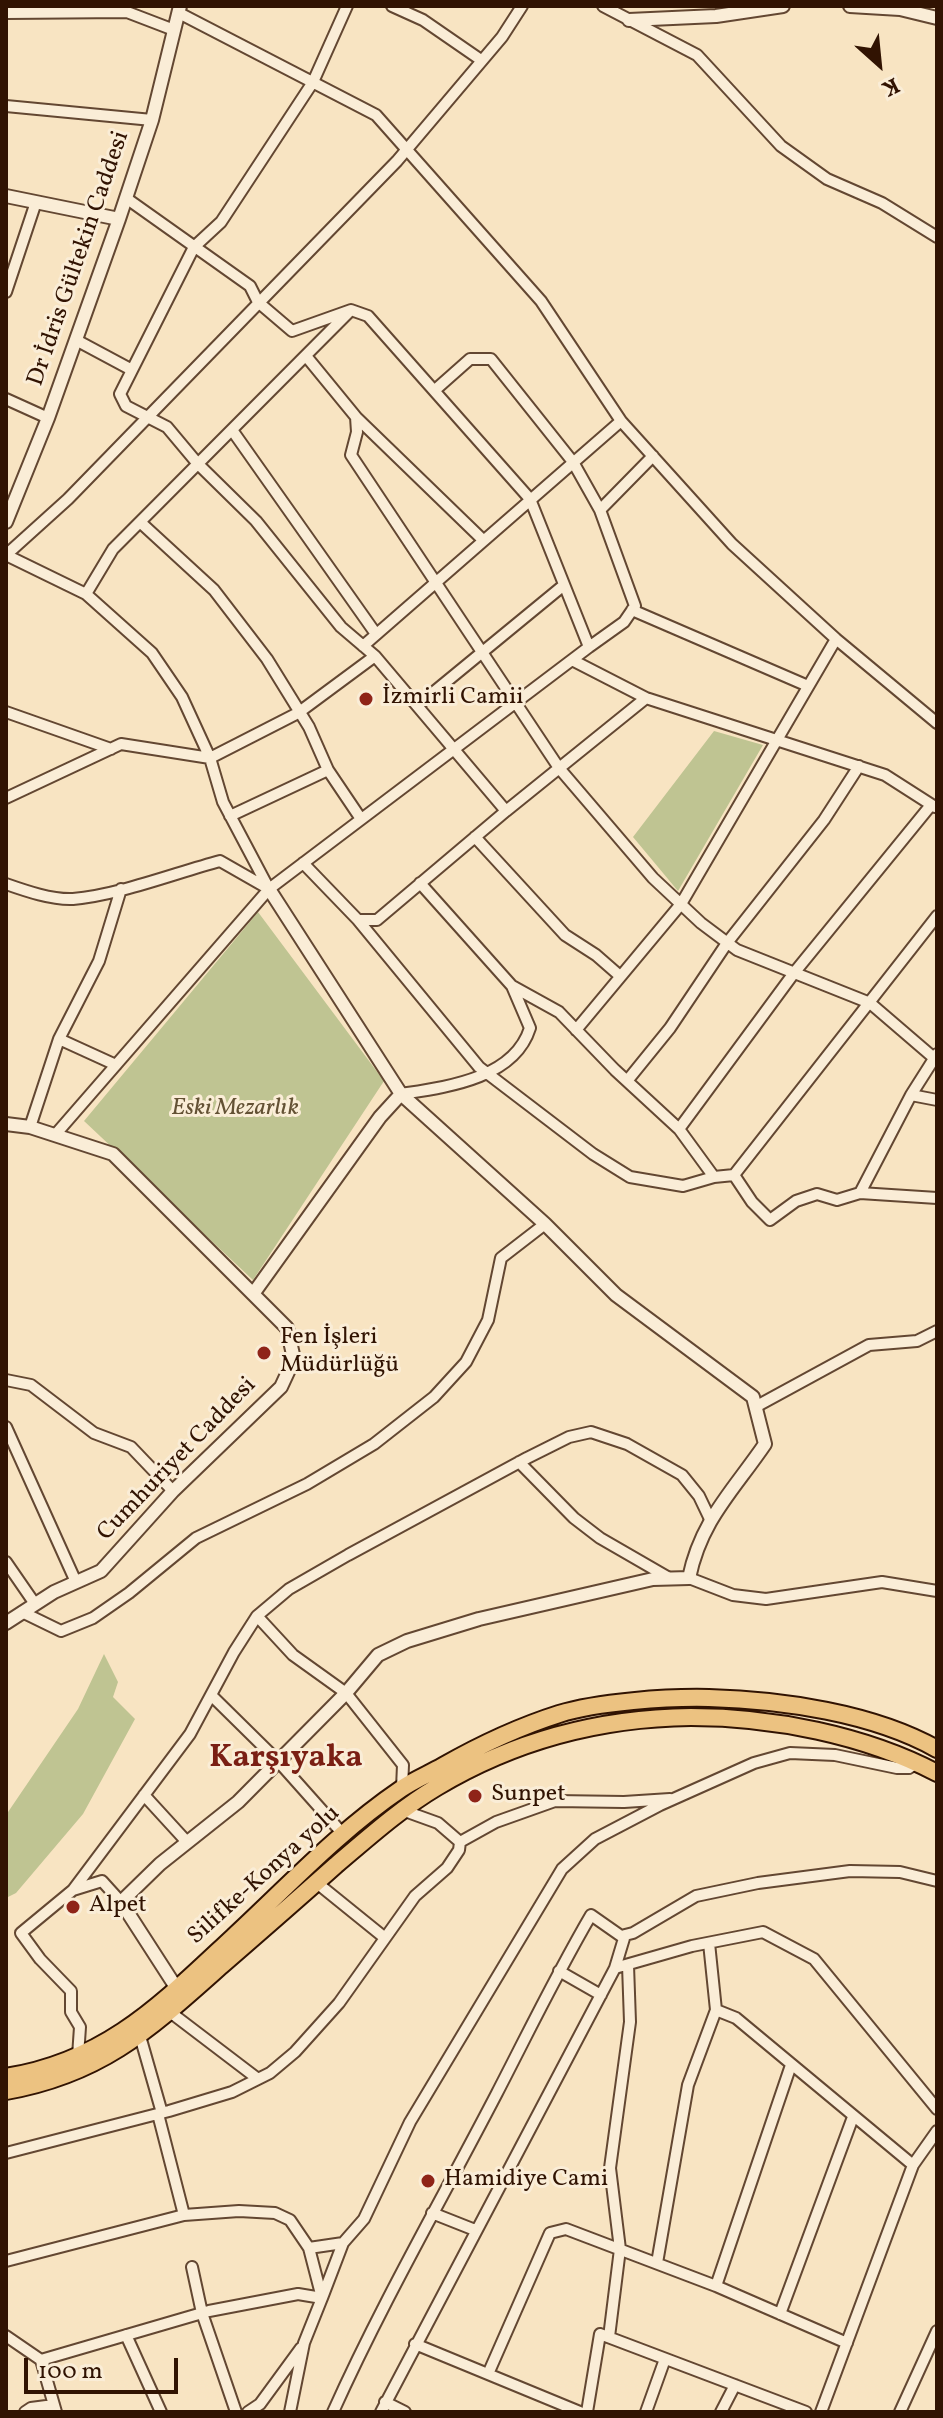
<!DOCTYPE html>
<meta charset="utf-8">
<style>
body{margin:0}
#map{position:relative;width:943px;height:2418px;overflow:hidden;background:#f8e4c2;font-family:Vollkorn,serif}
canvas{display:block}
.frame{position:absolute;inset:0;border:8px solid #311302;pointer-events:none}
.north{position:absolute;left:839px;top:24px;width:80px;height:80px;-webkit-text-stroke:6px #faedd7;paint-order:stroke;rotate:153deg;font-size:22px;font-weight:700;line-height:32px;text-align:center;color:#311302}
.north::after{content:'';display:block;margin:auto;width:28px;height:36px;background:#311302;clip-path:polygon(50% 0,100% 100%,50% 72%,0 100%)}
.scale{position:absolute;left:24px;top:2358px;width:154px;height:36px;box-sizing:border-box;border:4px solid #311302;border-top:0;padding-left:10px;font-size:24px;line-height:28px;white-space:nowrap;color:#311302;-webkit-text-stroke:6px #faedd7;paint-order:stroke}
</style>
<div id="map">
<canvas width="943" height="2418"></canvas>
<div class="frame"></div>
<div class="north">K</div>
<div class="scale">100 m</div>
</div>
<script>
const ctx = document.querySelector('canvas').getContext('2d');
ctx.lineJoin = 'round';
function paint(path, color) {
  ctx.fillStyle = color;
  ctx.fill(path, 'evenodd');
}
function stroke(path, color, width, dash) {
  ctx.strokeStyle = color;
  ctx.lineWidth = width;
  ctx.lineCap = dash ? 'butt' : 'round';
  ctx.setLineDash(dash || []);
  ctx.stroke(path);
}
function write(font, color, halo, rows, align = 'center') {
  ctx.font = font + ' Vollkorn,serif';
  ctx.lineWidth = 6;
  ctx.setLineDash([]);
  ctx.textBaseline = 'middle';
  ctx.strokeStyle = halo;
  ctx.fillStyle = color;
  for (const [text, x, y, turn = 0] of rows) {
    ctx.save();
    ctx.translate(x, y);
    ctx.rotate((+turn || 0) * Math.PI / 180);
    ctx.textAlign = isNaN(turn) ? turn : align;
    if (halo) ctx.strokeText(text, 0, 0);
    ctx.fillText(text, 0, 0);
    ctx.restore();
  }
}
paint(new Path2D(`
 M 714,731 L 763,745 L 678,891 L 633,837 Z
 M 258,912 L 384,1081 L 253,1280 L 84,1121 Z
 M 104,1654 L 118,1682 L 113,1697 L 135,1719 L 83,1814 L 16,1893 L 6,1898 L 6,1815 L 78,1709 Z`), '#bfc492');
const minor = new Path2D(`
 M 347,6 L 313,82 L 221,222 L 194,247 L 120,394 L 126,406 L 167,427 L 198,464 L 256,521 L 341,627 L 375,656 L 506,811
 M 392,6 L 423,20 L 481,60
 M 603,6 L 697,55 L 781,146 L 827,179 L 882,203 L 937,237
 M 6,13 L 127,12 L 174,30
 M 179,13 L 376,115 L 541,301 L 621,421 L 732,544 L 836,639 L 937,723
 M 6,106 L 152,120
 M 6,292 L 36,202
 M 76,340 L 132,370
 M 306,356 L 356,417 L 357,432 L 351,455 L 559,768 L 653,878 L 701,923 L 737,950 L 870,1003 L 934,1058
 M 435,390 L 470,359 L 491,359 L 573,462 L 600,510 L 635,606 L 624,622 L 589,647
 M 6,399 L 48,418
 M 356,417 L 483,540
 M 232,430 L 376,634
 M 600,510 L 653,456
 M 140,522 L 214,590 L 267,659 L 309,727 L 328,770 L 361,819
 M 86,594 L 113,549 L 348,313
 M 632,610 L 808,686
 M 363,646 L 621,421
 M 572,660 L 646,698 L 885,775 L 935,807
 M 418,705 L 564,585
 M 6,712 L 111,749
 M 6,798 L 121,744 L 210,758 L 298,713 L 375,656
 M 230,816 L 328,770
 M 475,837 L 565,935 L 596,955 L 620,976
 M 303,863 L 358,920 L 377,920 L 506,811 L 646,698
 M 420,883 L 512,986 L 559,1012 L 615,1070 L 679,1129 L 714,1177
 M 6,884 C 26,891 52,900 73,899 C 119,895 175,873 220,861 L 269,889 L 589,647 L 530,499 L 368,316 L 351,310 L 292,331 L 258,302 L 250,286 L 126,198
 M 358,920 L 479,1067 L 593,1154 L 630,1177 L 683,1186 L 714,1177 L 734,1175 L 937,916
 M 576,1030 L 681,904 L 836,639
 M 59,1039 L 116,1065
 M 627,1081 L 670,1028 L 727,943 L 824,820 L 859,766
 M 401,1094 C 446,1087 514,1079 530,1028 L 512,986
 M 911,1095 L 937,1100
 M 30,1127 L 59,1039 L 99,961 L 121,889
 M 679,1129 L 794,973 L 931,805
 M 55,1135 L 269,889 L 223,802 L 210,758 L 182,697 L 152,653 L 86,594 L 6,555 L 68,499 L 397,161 L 502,37 L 522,6
 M 734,1175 L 752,1202 L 770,1220 L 796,1201 L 817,1194 L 837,1200 L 860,1193 L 937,1198
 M 860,1193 L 911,1095 L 937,1054
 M 6,1380 L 31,1385 L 94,1433 L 131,1447 L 173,1491
 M 757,1406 L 869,1345 L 917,1341 L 937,1331
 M 6,1427 L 76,1582
 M 519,1462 L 574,1518 L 600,1538 L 671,1579
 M 6,1562 L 35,1604
 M 689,1578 L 733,1595 L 766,1599 L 882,1582 L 937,1591
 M 22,1612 L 61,1631 L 93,1618 L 129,1593 L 196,1538 L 307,1484 L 374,1444 L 434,1397 L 466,1362 L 488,1320 L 501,1258 L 545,1224
 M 257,1616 L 289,1589 L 348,1555 L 527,1458 L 569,1437 L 591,1432 L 627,1444 L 682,1475 L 699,1496 L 710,1519
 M 212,1696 L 278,1761 L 343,1834
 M 144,1795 L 187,1842
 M 460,1842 L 496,1822 L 555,1801 L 624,1802 L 670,1799
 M 317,1883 L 385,1938
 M 73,1890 L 190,1734 L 234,1652 L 257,1616 L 293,1655 L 346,1693 L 403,1765 L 402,1788
 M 709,1943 L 716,2010 L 736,2018 L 913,2165
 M 615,1968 L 625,1935
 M 559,1971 L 601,1995
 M 170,2012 L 258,2079
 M 140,2036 L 162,2113
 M 78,2056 L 80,2027 L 71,2012 L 71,1991 L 40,1959 L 21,1933 L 73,1890 L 102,1881 L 121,1902
 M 158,2114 L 184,2215
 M 6,2153 L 169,2111 L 232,2092 L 270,2073 L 295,2052 L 339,2003 L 415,1896 L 447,1868 L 459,1850 L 460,1842 L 438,1823 L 402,1810
 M 432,2213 L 475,2230
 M 309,2248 L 343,2243
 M 6,2261 L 184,2215 L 239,2211 L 275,2213 L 290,2220 L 309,2248 L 322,2298 L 304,2343 L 290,2412
 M 657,2263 L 688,2085 L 716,2010
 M 192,2267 L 202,2313 L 236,2412
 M 716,2286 L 791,2065
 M 780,2314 L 853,2117
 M 126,2335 L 161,2412
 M 6,2336 L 41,2360
 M 609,2337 L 620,2249 L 610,2168 L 630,2022 L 628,1965
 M 415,2344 L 580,2412
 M 488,2374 L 550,2233 L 566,2229 L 716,2286 L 847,2343
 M 385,2402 L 405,2412
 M 25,2412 L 31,2408 L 54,2405
 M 56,2412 L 41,2360 L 209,2311 L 298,2294 L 322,2298 L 343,2243 L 364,2219 L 410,2122 L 562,1869 L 595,1839 L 660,1805 L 754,1763 L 790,1753 L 835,1755 L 897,1768 L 909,1768 L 918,1762
 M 248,2412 L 260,2404 L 301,2348
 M 333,2412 C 382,2303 442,2199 497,2093 C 528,2033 557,1973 591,1915 L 621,1936 L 633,1933 L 696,1896 L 758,1883 L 850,1871 L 900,1872 L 937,1881
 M 381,2412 L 615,1968 L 692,1946 L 763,1932 L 814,1959 L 937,2109
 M 587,2412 L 600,2334 L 806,2412
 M 646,2412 L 665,2359
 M 721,2412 L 735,2385
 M 821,2412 L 913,2165 L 937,2131
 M 900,2412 L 937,2331`);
const tertiary = new Path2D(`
 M 850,6 L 900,9 L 937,18
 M 629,20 L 716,16 L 783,6
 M 6,196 L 119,219
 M 6,522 L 48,418 L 119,219 L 152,120 L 180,6
 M 6,1124 L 30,1127 L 113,1154 L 287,1328 L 294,1359 L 281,1387 L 173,1491 L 101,1571 L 54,1592 L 6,1623
 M 253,1294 L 380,1117 L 401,1094
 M 181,1995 L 121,1902 L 160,1864 L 238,1802 L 346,1693 L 378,1655 L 407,1641 L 479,1619 L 653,1579 L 689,1578 C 701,1520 733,1491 765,1444 L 753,1397 L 616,1295 L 545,1224 L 401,1094 L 269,889`);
const trunk = new Path2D(`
 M 6,2077 C 107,2061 162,2003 233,1937 C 287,1887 339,1831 401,1789 C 414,1780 429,1774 443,1766 C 480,1745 518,1727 559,1714 C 597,1702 668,1697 709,1698 C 782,1700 873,1713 937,1749
 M 6,2091 C 103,2074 151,2028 222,1965 C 260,1932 298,1899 336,1865 C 368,1838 400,1809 437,1787 C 514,1741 601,1718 691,1717 C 772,1717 865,1735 937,1773`);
stroke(minor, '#634732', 14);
stroke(tertiary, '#634732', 16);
stroke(trunk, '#311302', 20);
stroke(minor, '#faedd7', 10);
stroke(tertiary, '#faedd7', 12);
stroke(trunk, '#ecc281', 16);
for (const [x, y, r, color] of [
 [366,699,8,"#8f2418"],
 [264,1353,8,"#8f2418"],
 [475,1796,8,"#8f2418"],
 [73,1907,8,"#8f2418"],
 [428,2181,8,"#8f2418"]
]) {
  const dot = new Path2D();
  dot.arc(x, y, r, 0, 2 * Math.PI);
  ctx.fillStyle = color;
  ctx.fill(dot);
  stroke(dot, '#faedd7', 3);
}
write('24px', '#311302', '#faedd7', [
 ["Dr İdris Gültekin Caddesi",80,259,-71],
 ["Cumhuriyet Caddesi",178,1460,-46],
 ["Silifke-Konya yolu",265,1876,-42]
]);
write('24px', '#311302', '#faedd7', [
 ["İzmirli Camii",382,699],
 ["Fen İşleri",280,1339],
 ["Müdürlüğü",280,1367],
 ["Sunpet",491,1796],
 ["Alpet",89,1907],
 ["Hamidiye Cami",444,2181]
], 'left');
write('italic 24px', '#635134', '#faedd7', [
 ["Eski Mezarlık",235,1110]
]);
write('bold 32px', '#7a1f14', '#faedd7', [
 ["Karşıyaka",286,1760]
]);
</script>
